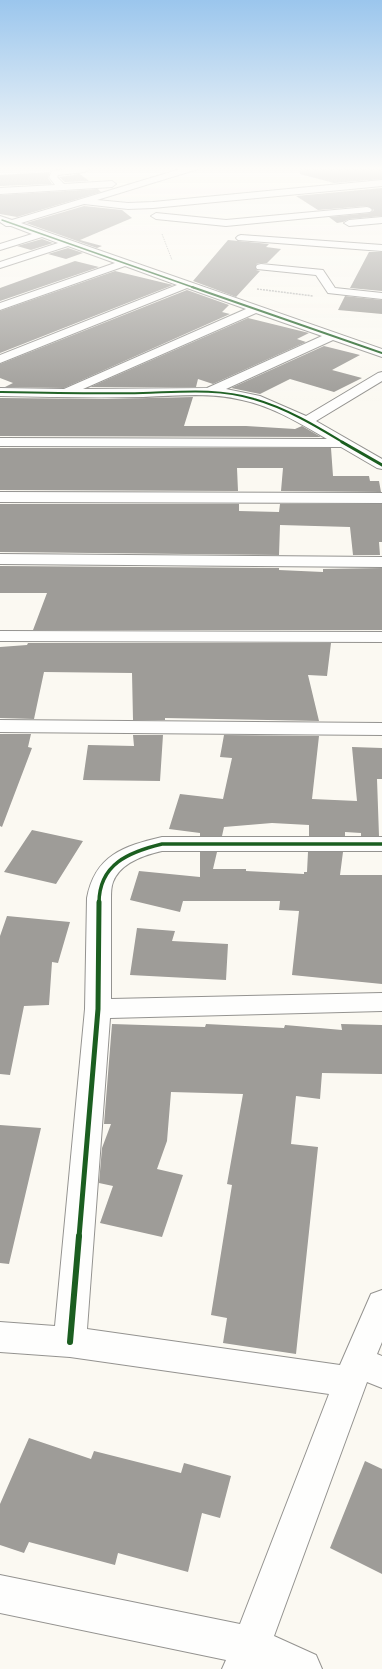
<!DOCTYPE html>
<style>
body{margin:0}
canvas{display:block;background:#fbf9f2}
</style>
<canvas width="382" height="1669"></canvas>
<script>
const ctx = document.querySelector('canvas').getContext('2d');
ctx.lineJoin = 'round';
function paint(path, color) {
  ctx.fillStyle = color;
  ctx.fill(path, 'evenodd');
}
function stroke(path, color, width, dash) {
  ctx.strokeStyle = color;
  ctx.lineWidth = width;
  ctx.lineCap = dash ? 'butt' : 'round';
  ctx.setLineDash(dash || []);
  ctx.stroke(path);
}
paint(new Path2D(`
 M 301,167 L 382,167 L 382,179 L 334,183 L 300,174 Z
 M 50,172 L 48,178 L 52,184 L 0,186 L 0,175 Z
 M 80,174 L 89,181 L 65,182 L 59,177 Z
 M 382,188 L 382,216 L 349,219 L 343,222 L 337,223 L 329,217 L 370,213 L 374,210 L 367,206 L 318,210 L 296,196 Z
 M 98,189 L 101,192 L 17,217 L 0,214 L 0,195 Z
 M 84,206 L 122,210 L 132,218 L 80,240 L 102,246 L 97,248 L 26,223 Z
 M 42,239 L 53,243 L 31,250 L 17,246 Z
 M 228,240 L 269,244 L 266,247 L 281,249 L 267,263 L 261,263 L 256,264 L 256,270 L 260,271 L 236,297 L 193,281 Z
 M 68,248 L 83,253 L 66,259 L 48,254 Z
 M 369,252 L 382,252 L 382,291 L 350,288 Z
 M 75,261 L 99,267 L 0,301 L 0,288 Z
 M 115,271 L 173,285 L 0,353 L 0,311 Z
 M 187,290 L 229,305 L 222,312 L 230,314 L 64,388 L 5,387 L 13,383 L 0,378 L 0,364 Z
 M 345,296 L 382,300 L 382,314 L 338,310 Z
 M 248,318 L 309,333 L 297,339 L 306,342 L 213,384 L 198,379 L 196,387 L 90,387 Z
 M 324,346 L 360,355 L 332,370 L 362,378 L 334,392 L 290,379 L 260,394 L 231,388 Z
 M 193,397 L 184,426 L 246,426 L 295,429 L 302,426 L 321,437 L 0,436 L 0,398 L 107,399 Z
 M 0,448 L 331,448 L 333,476 L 369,476 L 370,481 L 379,481 L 381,492 L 281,491 L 283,468 L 237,468 L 238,491 L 0,490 Z
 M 0,504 L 239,504 L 239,511 L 279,512 L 280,504 L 382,504 L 382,542 L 379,542 L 380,555 L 353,555 L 350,527 L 280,525 L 279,555 L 0,552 Z
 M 0,566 L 279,568 L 279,570 L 323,572 L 323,569 L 382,568 L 382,630 L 33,630 L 47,593 L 0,593 Z
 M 28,643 L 331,643 L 327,676 L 308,675 L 319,721 L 165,718 L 165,720 L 133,720 L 132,673 L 44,672 L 34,719 L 0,718 L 0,647 L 27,645 Z
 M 0,734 L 31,734 L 28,747 L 32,748 L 2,827 L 0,826 Z
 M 133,735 L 163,735 L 160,781 L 83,780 L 88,745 L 134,746 Z
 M 224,735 L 319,736 L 312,799 L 357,801 L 352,747 L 382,748 L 382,779 L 377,779 L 379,836 L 361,836 L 361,833 L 345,832 L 345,836 L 309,836 L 309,825 L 272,823 L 224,827 L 222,836 L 200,836 L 200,833 L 169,829 L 180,794 L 223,799 L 232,758 L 220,757 Z
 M 32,830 L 83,841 L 56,884 L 4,872 Z
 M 200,852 L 217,852 L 213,869 L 246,869 L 246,871 L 304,874 L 304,872 L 307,872 L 308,852 L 343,852 L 340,875 L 382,875 L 382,984 L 292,975 L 299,911 L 279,910 L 280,901 L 183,901 L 180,912 L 130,900 L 139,871 L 200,877 Z
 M 7,916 L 70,922 L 58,963 L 52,962 L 49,1005 L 24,1006 L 10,1075 L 0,1074 L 0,936 Z
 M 137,928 L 175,931 L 172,941 L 228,944 L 226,980 L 130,975 Z
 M 112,1024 L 205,1027 L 206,1024 L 284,1028 L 285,1025 L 342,1030 L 341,1024 L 382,1025 L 382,1074 L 322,1073 L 320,1099 L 296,1096 L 291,1144 L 318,1147 L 296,1354 L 223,1343 L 227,1318 L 211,1315 L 232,1185 L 227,1184 L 243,1094 L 171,1092 L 167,1141 L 157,1169 L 183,1175 L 162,1237 L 100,1223 L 113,1186 L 99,1183 L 102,1148 L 111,1124 L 104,1124 Z
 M 0,1125 L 41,1128 L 9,1264 L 0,1263 Z
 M 29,1438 L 91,1459 L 94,1451 L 181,1473 L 184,1463 L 231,1476 L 220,1518 L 202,1513 L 188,1572 L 118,1553 L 115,1565 L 29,1542 L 24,1553 L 0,1545 L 0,1504 Z
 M 365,1461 L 382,1469 L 382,1574 L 330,1548 Z`), '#9e9c98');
const minor = new Path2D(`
 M 82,167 L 88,167 L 89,169 L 85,172 L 58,175 L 57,177 L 64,184 L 112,181 L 116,184 L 112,187 L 0,194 L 0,188 L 55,185 L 49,177 L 52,171 Z
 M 187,167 L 199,167 L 198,169 L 97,200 L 128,203 L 153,202 L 382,180 L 382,186 L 153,208 L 128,209 L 84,204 L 21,223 L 382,349 L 382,357 L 333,340 L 226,389 L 260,396 L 306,416 L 378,373 L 382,372 L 382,381 L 316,421 L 382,459 L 382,469 L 377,468 L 341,447 L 0,446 L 0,438 L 327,439 C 301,424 272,406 242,400 C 210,392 176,396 143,397 C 95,398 47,397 0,396 L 0,388 L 64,389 L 246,309 L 187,288 L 0,363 L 0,355 L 177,285 L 125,266 L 0,310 L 0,303 L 115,263 L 68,246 L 0,268 L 0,262 L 58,243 L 42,237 L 0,250 L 0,244 L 32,234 L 11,226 L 6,226 L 0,222 L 0,216 L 12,220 ZM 256,313 L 322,336 L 207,388 L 83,389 Z
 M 367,207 L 370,208 L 372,210 L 370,212 L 226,226 L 156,219 L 151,216 L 156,213 L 226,220 Z
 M 382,217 L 382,223 L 349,226 L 344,223 L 349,220 Z
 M 241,235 L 382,245 L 382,251 L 238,240 L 236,238 L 238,236 Z
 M 261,264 L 323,270 L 335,288 L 382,293 L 382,299 L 328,293 L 316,275 L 257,269 L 256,267 L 257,265 Z
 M 0,492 L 382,493 L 382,503 L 0,502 Z
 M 0,554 L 382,557 L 382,567 L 0,564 Z
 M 0,631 L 382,632 L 382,642 L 0,641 Z
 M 0,720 L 382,723 L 382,735 L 0,732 Z
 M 162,837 L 382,837 L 382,851 L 162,851 C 144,855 120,863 113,882 C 111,887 111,893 111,898 L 111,999 L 382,993 L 382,1011 L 110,1018 L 87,1329 L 340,1365 L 371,1294 L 382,1290 L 382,1342 L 377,1354 L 382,1356 L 382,1388 L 367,1382 L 274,1636 L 316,1655 L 322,1669 L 222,1669 L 226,1660 L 0,1613 L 0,1575 L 240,1624 L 329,1394 L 70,1357 L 0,1352 L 0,1322 L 55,1326 L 85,1009 L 87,898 C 95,855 124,846 162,837 Z`);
stroke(minor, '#949390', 2);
stroke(new Path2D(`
 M 162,234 L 172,260`), '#b8b8b6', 1, [1.5, 1]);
stroke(new Path2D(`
 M 257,289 L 313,296`), '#b8b8b6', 1.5, [2, 1]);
paint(minor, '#fefefd');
stroke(new Path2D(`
 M 2,220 L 195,288`), '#1b5e20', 1.5);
stroke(new Path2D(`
 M 192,287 L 382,353
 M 0,392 C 48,393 95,394 143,393 C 180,392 218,388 254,399 C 286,408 316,426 344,443`), '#1b5e20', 2);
stroke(new Path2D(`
 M 342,442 L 382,465`), '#1b5e20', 3);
stroke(new Path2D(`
 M 99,903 C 99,864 129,852 162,844 L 382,844`), '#1b5e20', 3.5);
stroke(new Path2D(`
 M 79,1237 L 98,1009 L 99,902`), '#1b5e20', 5);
stroke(new Path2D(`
 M 70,1342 L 79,1236`), '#1b5e20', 6);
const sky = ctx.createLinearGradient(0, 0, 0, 401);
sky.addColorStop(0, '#9bc6ed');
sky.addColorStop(0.42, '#fdfcf9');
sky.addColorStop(1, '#fdfcf900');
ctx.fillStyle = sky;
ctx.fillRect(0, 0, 382, 401);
</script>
